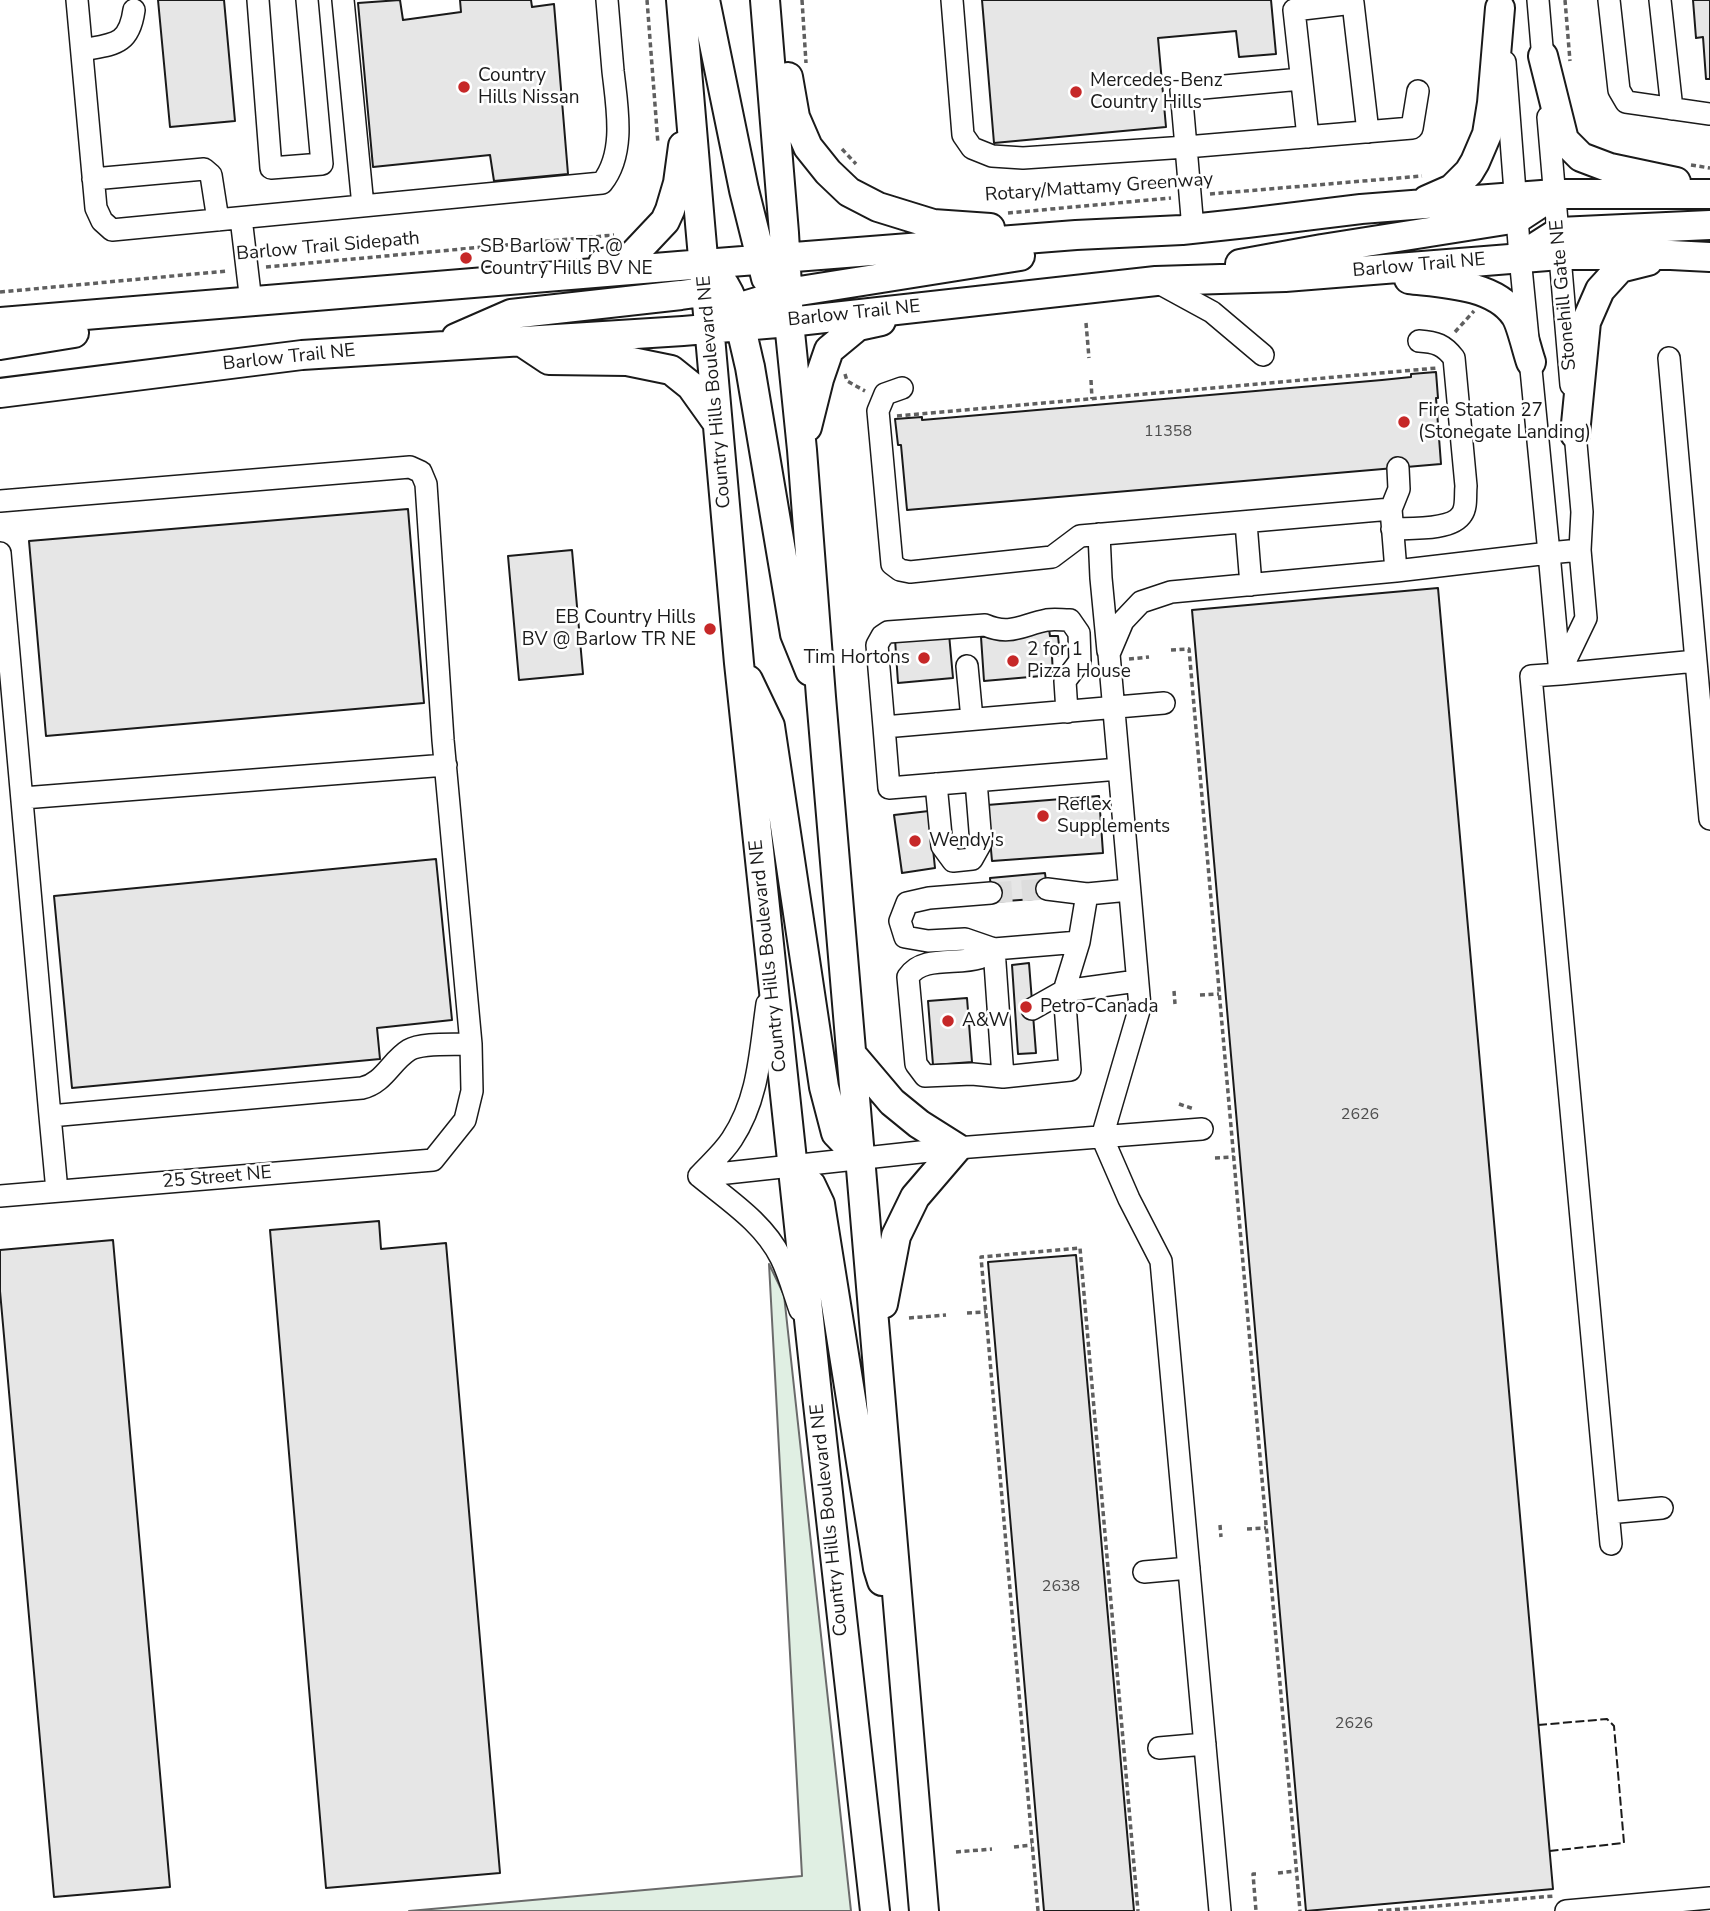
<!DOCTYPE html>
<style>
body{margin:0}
canvas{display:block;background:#fff}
</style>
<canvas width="1710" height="1911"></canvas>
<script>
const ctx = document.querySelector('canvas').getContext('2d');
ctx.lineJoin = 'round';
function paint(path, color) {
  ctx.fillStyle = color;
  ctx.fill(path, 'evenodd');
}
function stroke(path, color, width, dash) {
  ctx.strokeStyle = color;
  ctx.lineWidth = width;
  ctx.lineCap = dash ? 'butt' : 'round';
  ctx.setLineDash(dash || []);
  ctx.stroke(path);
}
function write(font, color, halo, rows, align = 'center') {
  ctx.font = font + ' "Nunito Sans",sans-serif';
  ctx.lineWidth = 5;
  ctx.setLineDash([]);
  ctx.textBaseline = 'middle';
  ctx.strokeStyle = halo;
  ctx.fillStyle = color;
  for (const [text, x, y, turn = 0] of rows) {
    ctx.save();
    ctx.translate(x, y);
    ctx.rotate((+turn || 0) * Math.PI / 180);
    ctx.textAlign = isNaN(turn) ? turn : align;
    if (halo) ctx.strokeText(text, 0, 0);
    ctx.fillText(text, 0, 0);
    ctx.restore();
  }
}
const green = new Path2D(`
 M 769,1264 L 784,1295 L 851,1911 L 409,1911 L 802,1876 Z`);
paint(green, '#e0efe3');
stroke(green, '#6a6a6a', 2);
const building = new Path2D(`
 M 158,0 L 224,0 L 235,121 L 170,127 Z
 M 400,0 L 403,20 L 461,12 L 460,0 L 531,0 L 532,7 L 554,4 L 568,174 L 494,181 L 490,155 L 373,167 L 358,3 Z
 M 982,0 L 1271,0 L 1276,54 L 1239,57 L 1236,31 L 1158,38 L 1166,127 L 994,143 Z
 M 1693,0 L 1710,0 L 1710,79 L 1706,79 L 1703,37 L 1696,38 Z
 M 1436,372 L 1438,398 L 1436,398 L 1441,464 L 907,510 L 901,445 L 898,445 L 895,419 L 922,417 L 922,420 L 1382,380 L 1411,377 L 1411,374 Z
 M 408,509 L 424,703 L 46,736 L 29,541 Z
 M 572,550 L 583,674 L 519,680 L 508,556 Z
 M 1438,588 L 1553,1889 L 1306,1911 L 1192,610 Z
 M 1049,629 L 1050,636 L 1058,636 L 1060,655 L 1052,656 L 1053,675 L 984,681 L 981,637 L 1030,634 Z
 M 949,634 L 953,678 L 898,683 L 895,639 Z
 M 1099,796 L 1103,853 L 992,861 L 987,805 Z
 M 929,811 L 935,868 L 902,873 L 894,815 Z
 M 436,859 L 452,1020 L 377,1028 L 380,1059 L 72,1088 L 54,896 Z
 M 1045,873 L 1048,898 L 992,902 L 990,878 Z
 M 1029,963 L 1036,1053 L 1018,1054 L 1012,965 Z
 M 967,998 L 972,1062 L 933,1065 L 928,1001 Z
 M 379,1221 L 381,1249 L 446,1243 L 500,1873 L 326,1888 L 270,1230 Z
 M 113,1240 L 170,1887 L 54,1897 L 0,1291 L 0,1250 Z
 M 1076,1255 L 1134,1911 L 1044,1911 L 988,1262 Z`);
paint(building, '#e6e6e6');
stroke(building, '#1a1a1a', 2);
stroke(new Path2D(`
 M 991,893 L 1047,889`), '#ddd', 21, [21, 10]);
const minor = new Path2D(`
 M 77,0 L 96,208 L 102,221 L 112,230 L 602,183 C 626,153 617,107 613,71 C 611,48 609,24 607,0
 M 258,0 L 271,168 L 322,164 L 307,0
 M 343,0 L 363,206
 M 952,0 L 963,135 L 972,148 L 992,156 L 1023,158 L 1186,147 L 1193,229
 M 1538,0 L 1544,71
 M 1609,0 L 1619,90 L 1626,102 L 1710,114
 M 1660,0 L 1672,109
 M 82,50 C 113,44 129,46 134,10
 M 1505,62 L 1520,257 L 1549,553 L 1580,550 L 1582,512 L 1574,421
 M 1301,79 L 1181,90 L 1186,147 L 1412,128 L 1418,91
 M 1548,117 L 1571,385
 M 1308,137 L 1294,10 L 1353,3 L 1368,132
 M 93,179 L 204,169 L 211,175 L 218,220
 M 241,218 L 251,302
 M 1157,282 L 1212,312 L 1263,355
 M 1669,358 L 1696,661
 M 902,388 L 885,394 L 878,411 L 892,564 L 900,570 L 910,572 L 1052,557 L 1080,536 L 1391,509
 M 0,501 L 410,467 L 421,472 L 426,484 L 443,740 L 471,1044 L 472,1091 L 465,1120 L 433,1160 L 0,1196
 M 1246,523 L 1251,585
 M 1392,529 C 1410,528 1452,531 1462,514 C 1467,507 1465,495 1466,486 L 1454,358 C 1444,345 1436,342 1419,341
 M 1099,534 L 1101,578 L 1108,651
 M 0,553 L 50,1116
 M 1396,571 L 1391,509 L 1399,489 L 1398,468
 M 967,666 L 972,719
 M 1560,672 L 1586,618 L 1580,550
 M 1560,674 L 1696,661 L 1710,819
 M 884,727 L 877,645 L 882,636 L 888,632 L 985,625 C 1010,636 1022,625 1047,620 C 1054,619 1062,620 1070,620 L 1079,633 L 1080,661 L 1065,681 L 1067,712
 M 1119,769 L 889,788 L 884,727 L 1164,703
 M 936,784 L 942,846 L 953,861 L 972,859 L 981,843 L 976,781
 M 23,798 L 446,765
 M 1047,889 L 1087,894
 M 991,893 L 929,898 L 907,903 L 900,921 L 905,937 L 928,941 L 965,939 L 994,949
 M 1079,942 L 1064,991 L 1070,1070 L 1003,1077 L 994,949 L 1079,942 L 1087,894 L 1129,890
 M 994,949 C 989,952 984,956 979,958 C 957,965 922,955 908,977 L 916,1064 L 925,1076 L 972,1074 L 1003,1077
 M 1032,1009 L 1064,991 L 1137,981
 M 699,1176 L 957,1148 L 1202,1129
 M 699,1176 C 710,1164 723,1153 732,1139 C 759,1098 760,1052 767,1004
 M 699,1176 C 728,1200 764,1223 781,1258 C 789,1274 794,1293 800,1310
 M 57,1191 L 50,1116 L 362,1088 C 384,1083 391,1061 409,1050 C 422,1042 456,1045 471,1044
 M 1608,1513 L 1662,1508
 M 1144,1572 L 1189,1568
 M 1159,1748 L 1205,1744
 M 1220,1911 L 1161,1261 L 1129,1199 L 1102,1137 L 1140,1007 L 1109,654 L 1123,621 L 1141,602 L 1171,592 L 1396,571 L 1549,553 L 1560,674 L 1531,676 L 1611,1544
 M 1566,1911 L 1710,1898`);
const major = new Path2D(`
 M 681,0 C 700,221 718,443 739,663 C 781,1080 828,1495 875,1911
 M 705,0 L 744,190 L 766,278
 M 765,0 L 784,233 L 789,322 L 802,450 L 821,697 L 924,1911
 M 1543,56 L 1564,140 L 1581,157 L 1610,168 L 1676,182
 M 788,77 L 795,117 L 808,147 L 828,172 L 849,192 L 878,207 L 933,224 L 990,228
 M 1427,200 L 1452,189 L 1469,172 L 1475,162 L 1487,134 L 1492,103 L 1500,8
 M 1520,257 L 1559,232 L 1710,225
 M 603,263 L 632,256 L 665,221 L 670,210 L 678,183 L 683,146
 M 1240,264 L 1322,249 L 1518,218 L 1553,195
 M 704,265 C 710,269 717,274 721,280 C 737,300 744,343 750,367 L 795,634 L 810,671
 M 1409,279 C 1442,283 1494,284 1515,315 C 1521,323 1527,351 1531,362
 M 0,322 L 679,266 L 1076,235 L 1182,230 L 1247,223 L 1361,209 L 1476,200 L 1555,194 L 1710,194
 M 712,327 L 734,309 L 787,293 L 1020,256
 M 456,338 L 511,314 L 681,295 L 724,289
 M 522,342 L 549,360 L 627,361 L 671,370 L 691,386 L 716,421
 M 0,345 L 74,333
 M 0,393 L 302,355 L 683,331 L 789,322 L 1156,281 L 1285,277 L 1560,255 L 1671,255 L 1710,257
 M 807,427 L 819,379 L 829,350 L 858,326 L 881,321
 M 1575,434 L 1586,322 L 1600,290 L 1620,268 L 1648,261
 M 748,680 L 770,726 L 824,1087 L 836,1133 L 861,1159
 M 853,1056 L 892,1102 L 919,1124 L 957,1148 L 915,1197 L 896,1236 L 883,1304
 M 790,1166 L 811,1185 L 820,1204 L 878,1568 L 882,1581`);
stroke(minor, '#1a1a1a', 24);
stroke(major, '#1a1a1a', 32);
stroke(new Path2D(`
 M 647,0 L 658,144
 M 802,0 L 806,63
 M 1565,0 L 1570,61
 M 842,149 L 856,164
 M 1691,165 L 1710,168
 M 1210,194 L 1422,176
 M 1008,213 L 1171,198
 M 266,267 L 614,235
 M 0,292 L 227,271
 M 1086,323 L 1089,358
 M 1455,332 L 1474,311
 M 845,374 L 847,381 L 865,391
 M 1091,380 L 1092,399
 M 897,416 L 1437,368
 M 1171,650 L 1189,649 L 1300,1911
 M 1129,659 L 1149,657
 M 1174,991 L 1175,1004
 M 1200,995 L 1219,994
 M 1179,1104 L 1194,1109
 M 1215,1158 L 1234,1157
 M 967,1313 L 986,1312
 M 909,1318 L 946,1315
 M 1220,1525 L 1221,1537
 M 1247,1529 L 1266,1528
 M 1014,1847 L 1032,1845
 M 956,1852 L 992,1849
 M 1278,1873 L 1296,1871
 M 1256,1874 L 1253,1874 L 1256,1911
 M 1038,1911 L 981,1257 L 1080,1248 L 1138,1911
 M 1378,1911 L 1554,1896`), '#5f5f5f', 3.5, [5, 3.5]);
stroke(minor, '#fff', 21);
stroke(major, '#fff', 28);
stroke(new Path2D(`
 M 1538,1725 L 1607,1719 L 1614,1726 L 1624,1843 L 1549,1851`), '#1a1a1a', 2, [9, 3.5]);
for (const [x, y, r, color] of [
 [464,87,7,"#c62828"],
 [1076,92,7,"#c62828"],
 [466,258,7,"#c62828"],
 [1404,422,7,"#c62828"],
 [710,629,7,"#c62828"],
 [924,658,7,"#c62828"],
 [1013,661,7,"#c62828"],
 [1043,816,7,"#c62828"],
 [915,841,7,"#c62828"],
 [1026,1007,7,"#c62828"],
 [948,1021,7,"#c62828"]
]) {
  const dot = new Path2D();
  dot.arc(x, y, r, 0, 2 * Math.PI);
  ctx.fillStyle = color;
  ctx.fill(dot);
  stroke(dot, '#fff', 2.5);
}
write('16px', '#4d4d4d', null, [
 ["11358",1168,432],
 ["2626",1360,1115],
 ["2638",1061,1587],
 ["2626",1354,1724]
]);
write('19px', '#1a1a1a', '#fff', [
 ["Country",478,76],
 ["Hills Nissan",478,98],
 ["Mercedes-Benz",1090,81],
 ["Country Hills",1090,103],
 ["SB Barlow TR @",480,247],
 ["Country Hills BV NE",480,269],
 ["Fire Station 27",1418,411],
 ["(Stonegate Landing)",1418,433],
 ["EB Country Hills",696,618,"right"],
 ["BV @ Barlow TR NE",696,640,"right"],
 ["2 for 1",1027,650],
 ["Pizza House",1027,672],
 ["Tim Hortons",910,658,"right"],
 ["Reflex",1057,805],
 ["Supplements",1057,827],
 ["Wendy's",929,841],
 ["Petro-Canada",1040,1007],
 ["A&W",962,1021]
], 'left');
write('19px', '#1a1a1a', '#fff', [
 ["Rotary/Mattamy Greenway",1099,188,-4],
 ["Barlow Trail Sidepath",328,247,-5],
 ["Barlow Trail NE",1419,266,-5],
 ["Stonehill Gate NE",1564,295,-95],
 ["Barlow Trail NE",854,314,-6],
 ["Barlow Trail NE",289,358,-6],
 ["Country Hills Boulevard NE",715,392,-95],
 ["Country Hills Boulevard NE",769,956,-96],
 ["25 Street NE",217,1178,-5],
 ["Country Hills Boulevard NE",830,1520,-96]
]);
</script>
